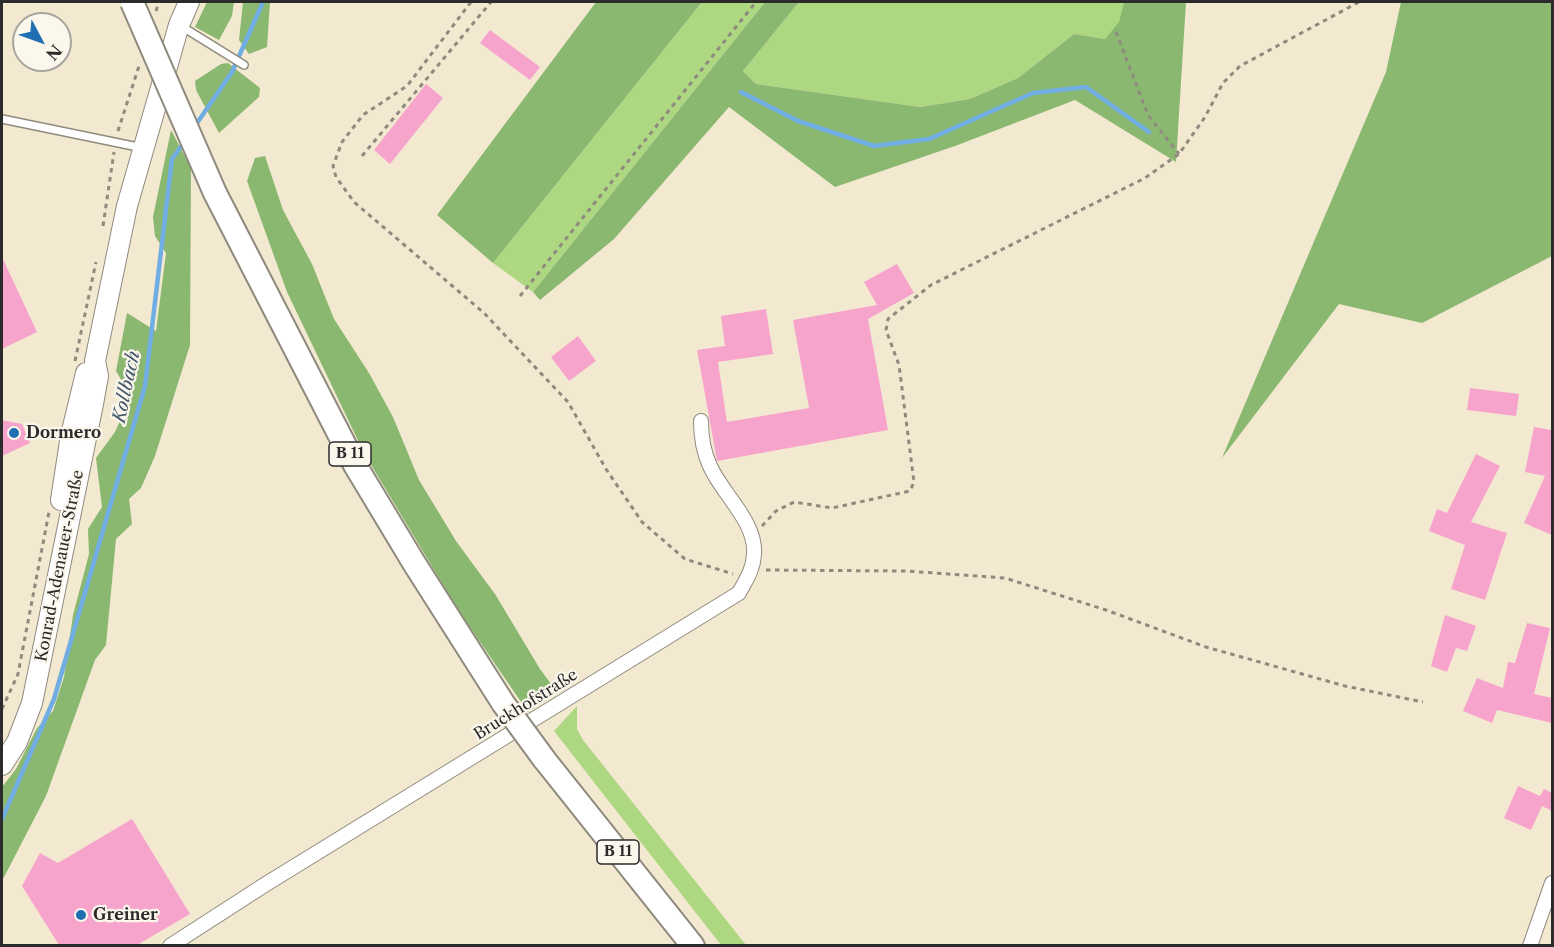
<!DOCTYPE html>
<meta charset="utf-8">
<style>
body{margin:0}
#map{position:relative;width:1554px;height:947px;overflow:hidden;background:#f3e9d0;font-family:"Libre Caslon Text",serif}
canvas{display:block}
.frame{position:absolute;inset:0;border:3px solid #2b2b2b;pointer-events:none}
.north{position:absolute;left:12px;top:12px;width:60px;height:60px;box-sizing:border-box;background:#fbf7ec;border:2px solid #a8a59f;border-radius:50%;rotate:131deg;font-size:16px;font-weight:700;line-height:24px;text-align:center;color:#2b2b2b}
.north::after{content:'';display:block;margin:auto;width:21px;height:27px;background:#1f6fb2;clip-path:polygon(50% 0,100% 100%,50% 72%,0 100%)}
</style>
<div id="map">
<canvas width="1554" height="947"></canvas>
<div class="frame"></div>
<div class="north">N</div>
</div>
<script>
const ctx = document.querySelector('canvas').getContext('2d');
ctx.lineJoin = 'round';
function paint(path, color) {
  ctx.fillStyle = color;
  ctx.fill(path, 'evenodd');
}
function stroke(path, color, width, dash) {
  ctx.strokeStyle = color;
  ctx.lineWidth = width;
  ctx.lineCap = dash ? 'butt' : 'round';
  ctx.setLineDash(dash || []);
  ctx.stroke(path);
}
function write(font, color, halo, rows, align = 'center') {
  ctx.font = font + ' "Libre Caslon Text",serif';
  ctx.lineWidth = 4.5;
  ctx.setLineDash([]);
  ctx.textBaseline = 'middle';
  ctx.strokeStyle = halo;
  ctx.fillStyle = color;
  for (const [text, x, y, turn = 0] of rows) {
    ctx.save();
    ctx.translate(x, y);
    ctx.rotate((+turn || 0) * Math.PI / 180);
    ctx.textAlign = isNaN(turn) ? turn : align;
    if (halo) ctx.strokeText(text, 0, 0);
    ctx.fillText(text, 0, 0);
    ctx.restore();
  }
}
paint(new Path2D(`
 M 702,2 L 765,2 L 533,292 L 493,263 Z
 M 799,2 L 1124,2 L 1119,23 L 1105,39 L 1074,34 L 1018,78 L 970,99 L 920,107 L 756,84 L 743,71 Z
 M 577,706 L 577,729 L 583,740 L 746,945 L 721,945 L 554,731 Z`), '#aed782');
paint(new Path2D(`
 M 207,2 L 234,2 L 232,16 L 219,40 L 195,27 Z
 M 243,2 L 270,2 L 267,47 L 249,54 L 239,40 Z
 M 596,2 L 702,2 L 493,263 L 437,215 Z
 M 765,2 L 799,2 L 743,71 L 756,84 L 920,107 L 970,99 L 1018,78 L 1074,34 L 1105,39 L 1119,22 L 1124,2 L 1186,2 L 1176,162 L 1075,100 L 955,146 L 835,187 L 729,107 L 614,239 L 540,300 L 533,292 Z
 M 1401,2 L 1552,2 L 1552,256 L 1422,323 L 1339,304 L 1222,458 L 1386,72 Z
 M 228,63 L 260,88 L 259,97 L 219,133 L 196,90 L 195,81 L 221,64 Z
 M 171,130 L 191,168 L 190,345 L 155,456 L 141,488 L 129,499 L 132,524 L 116,539 L 106,645 L 95,660 L 46,796 L 2,881 L 2,787 L 16,769 L 37,728 L 53,711 L 64,677 L 73,615 L 89,554 L 88,529 L 102,507 L 96,458 L 115,432 L 131,396 L 116,371 L 127,313 L 156,331 L 166,253 L 155,236 L 153,217 Z
 M 265,156 L 283,210 L 312,264 L 334,319 L 369,373 L 393,417 L 419,480 L 456,541 L 495,594 L 540,669 L 557,692 L 528,712 L 458,610 L 364,453 L 287,292 L 247,181 L 255,158 Z`), '#8ab870');
stroke(new Path2D(`
 M 741,92 L 798,121 L 874,146 L 929,139 L 1033,93 L 1086,87 L 1149,132
 M 195,126 L 232,72 L 263,2
 M 2,819 L 54,699 L 145,386 L 172,159 L 185,141`), '#70ade2', 4.5);
paint(new Path2D(`
 M 490,30 L 540,67 L 530,80 L 480,43 Z
 M 426,84 L 443,98 L 390,164 L 374,150 Z
 M 2,257 L 37,332 L 2,349 Z
 M 897,264 L 914,293 L 868,319 L 888,430 L 717,461 L 697,350 L 725,346 L 721,316 L 766,309 L 773,354 L 718,362 L 727,422 L 809,408 L 793,320 L 877,305 L 864,282 Z
 M 578,336 L 596,361 L 569,381 L 551,357 Z
 M 1470,388 L 1519,394 L 1516,416 L 1467,410 Z
 M 2,420 L 22,424 L 30,443 L 2,456 Z
 M 1534,427 L 1552,430 L 1552,535 L 1524,523 L 1545,476 L 1525,472 Z
 M 1476,454 L 1500,466 L 1471,522 L 1507,533 L 1485,600 L 1451,589 L 1465,545 L 1429,531 L 1437,509 L 1447,513 Z
 M 1445,615 L 1476,626 L 1467,651 L 1456,648 L 1447,672 L 1431,666 Z
 M 1527,623 L 1550,628 L 1534,694 L 1552,698 L 1552,723 L 1497,710 L 1492,723 L 1463,711 L 1477,678 L 1503,688 L 1508,662 L 1515,663 Z
 M 1518,786 L 1540,796 L 1544,789 L 1552,793 L 1552,811 L 1542,806 L 1531,830 L 1504,818 Z
 M 132,819 L 190,914 L 137,945 L 59,945 L 22,886 L 40,853 L 58,863 Z`), '#f7a4cd');
const lane = new Path2D(`
 M 181,26 L 244,65
 M 2,119 L 143,148`);
const street = new Path2D(`
 M 170,946 L 266,884 L 739,593 C 746,580 753,570 754,555 C 757,522 722,494 710,466 C 703,451 701,437 701,421
 M 1530,946 L 1552,883`);
const secondary = new Path2D(`
 M 61,500 L 71,435 L 86,373
 M 2,765 L 17,742 L 32,703 L 93,404 L 98,376 L 95,361 L 127,206 L 179,25 L 189,2`);
const primary = new Path2D(`
 M 215,193 L 355,465 L 414,563 L 503,703
 M 544,759 L 693,946`);
stroke(lane, '#8f8a7e', 10);
stroke(street, '#8f8a7e', 16);
stroke(secondary, '#8f8a7e', 22);
stroke(primary, '#8f8a7e', 26);
stroke(new Path2D(`
 M 471,2 L 407,86 L 363,115 L 342,142 L 333,166 L 336,177 L 354,202 L 484,313 L 568,402 L 606,469 L 642,522 L 685,559 L 733,574
 M 156,11 L 159,2
 M 1116,32 L 1148,115 L 1179,154
 M 118,131 L 139,66
 M 362,156 L 491,2
 M 103,226 L 114,152
 M 520,296 L 756,2
 M 75,361 L 96,262
 M 762,526 L 776,511 L 794,502 L 832,508 L 910,491 L 914,482 L 899,365 L 886,330 L 888,319 L 931,285 L 1145,178 L 1179,154 L 1205,117 L 1223,83 L 1240,66 L 1359,2
 M 766,570 L 906,571 L 1005,578 L 1106,610 L 1206,647 L 1345,686 L 1423,702
 M 2,709 L 18,674 L 49,512`), '#8f8a7e', 3, [4.5, 4.5]);
stroke(lane, '#fff', 7);
stroke(street, '#fff', 14);
stroke(secondary, '#fff', 20);
stroke(primary, '#fff', 22);
const primaryBridge = new Path2D(`
 M 132,2 L 215,193
 M 503,703 L 544,759`);
stroke(primaryBridge, '#8f8a7e', 26, []);
stroke(primaryBridge, '#fff', 22);
for (const [x, y, r, color] of [
 [14,433,6,"#1f6fb2"],
 [81,915,6,"#1f6fb2"]
]) {
  const dot = new Path2D();
  dot.arc(x, y, r, 0, 2 * Math.PI);
  ctx.fillStyle = color;
  ctx.fill(dot);
  stroke(dot, '#fbf7ec', 2);
}
for (const [x, y, w] of [
 [350,454,42],
 [618,852,42]
]) {
  const box = new Path2D();
  box.roundRect(x - w / 2, y - 12, w, 24, 4.5);
  ctx.fillStyle = '#fbf7ec';
  ctx.fill(box);
  stroke(box, '#2b2b2b', 1.5);
}
write('bold 15px', '#2b2b2b', null, [
 ["B 11",350,454],
 ["B 11",618,852]
]);
write('bold 16px', '#2b2b2b', '#fbf7ec', [
 ["Dormero",26,433],
 ["Greiner",93,915]
], 'left');
write('16px', '#2b2b2b', '#fbf7ec', [
 ["Konrad-Adenauer-Straße",60,566,-79],
 ["Bruckhofstraße",526,705,-32]
]);
write('italic 18px', '#43586b', '#fbf7ec', [
 ["Kollbach",127,387,-78]
]);
</script>
